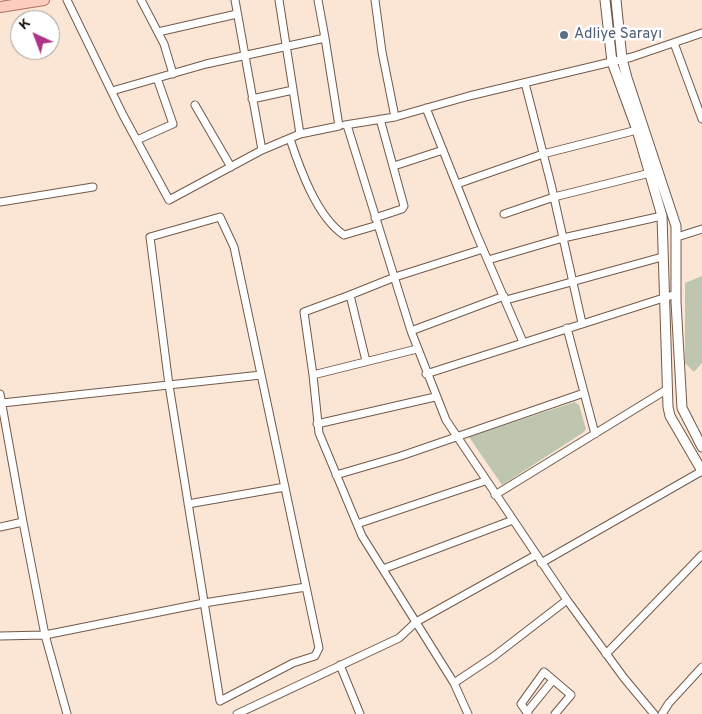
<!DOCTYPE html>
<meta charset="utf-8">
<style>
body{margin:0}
#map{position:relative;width:702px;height:714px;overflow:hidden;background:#fbe5d5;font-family:Overpass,sans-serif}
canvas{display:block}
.north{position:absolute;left:10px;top:10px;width:50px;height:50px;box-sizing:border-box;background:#fff;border:1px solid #a09d9b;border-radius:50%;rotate:317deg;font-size:14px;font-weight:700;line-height:20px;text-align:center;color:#120904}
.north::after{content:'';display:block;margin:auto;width:18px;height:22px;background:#ad3488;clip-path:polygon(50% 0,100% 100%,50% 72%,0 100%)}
</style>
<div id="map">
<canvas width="702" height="714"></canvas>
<div class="north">K</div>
</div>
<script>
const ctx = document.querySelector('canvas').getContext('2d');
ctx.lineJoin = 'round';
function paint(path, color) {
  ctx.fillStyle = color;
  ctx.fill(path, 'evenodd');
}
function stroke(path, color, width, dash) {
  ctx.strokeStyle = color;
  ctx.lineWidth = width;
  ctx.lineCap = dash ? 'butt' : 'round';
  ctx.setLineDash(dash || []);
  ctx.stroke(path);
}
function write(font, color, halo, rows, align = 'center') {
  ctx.font = font + ' Overpass,sans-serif';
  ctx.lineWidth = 5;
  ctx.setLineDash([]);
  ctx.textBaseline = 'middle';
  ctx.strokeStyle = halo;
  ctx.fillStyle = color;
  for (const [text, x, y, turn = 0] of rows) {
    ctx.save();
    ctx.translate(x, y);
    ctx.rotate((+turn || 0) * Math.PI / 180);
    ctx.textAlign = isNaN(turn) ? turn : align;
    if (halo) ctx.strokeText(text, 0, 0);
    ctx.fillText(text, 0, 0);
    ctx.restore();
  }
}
paint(new Path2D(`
 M 702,276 L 702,363 L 694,372 L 685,363 L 685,283 Z
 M 575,402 L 579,405 L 586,429 L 584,432 L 502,485 L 469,437 Z`), '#bec6b0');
const minor = new Path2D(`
 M 67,0 L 123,115 L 169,200 L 262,150 L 300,134 L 339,126 L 325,38
 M 141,0 L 164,44 L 173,74
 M 235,0 L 262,150
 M 279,0 L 300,134
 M 375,0 L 382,52 L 395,117
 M 158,32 L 237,14
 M 674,43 L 702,119
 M 525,83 L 551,184 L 582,323
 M 112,91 L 206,64 L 325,38 L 318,0
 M 252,99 L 293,90
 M 195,105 L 231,167
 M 426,108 L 476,233 L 523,342
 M 345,125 L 395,117 L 469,96 L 632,57 L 702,33
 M 347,125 L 411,331 L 446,420 L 567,600 L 624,678 L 654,714
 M 290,139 C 300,169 317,217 344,235 L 378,225
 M 137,140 L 173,124 L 157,78
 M 394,166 L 443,150
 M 457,184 L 543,154 L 637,130
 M 0,202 L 93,187
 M 504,214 L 554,197 L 650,173
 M 220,217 L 234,247 L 319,648 L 315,656 L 293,663 L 220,701 L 169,385 L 150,237 Z
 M 375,218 L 402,209 L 404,206 L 380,119
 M 677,237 L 702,229
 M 488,260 L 563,238 L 662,216
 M 506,300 L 662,257
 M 567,328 L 595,434
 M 411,331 L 504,296
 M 417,349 L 313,375 L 319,433 L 362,536 L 454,683 L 493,657 L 567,600
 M 366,361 L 350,295 L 395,277 L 483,249
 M 426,374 L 676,294
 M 313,375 L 304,312 L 350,295
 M 0,394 L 23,522 L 0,527
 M 2,403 L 261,375
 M 317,424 L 435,397
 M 336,475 L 401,456 L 584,393
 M 495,495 L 666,390
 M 188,504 L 285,487
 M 23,522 L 45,635 L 67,714
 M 357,524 L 485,481
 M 541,563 L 702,471
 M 383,569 L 513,520
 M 0,636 L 45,635 L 204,603 L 306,587
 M 606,654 L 702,555
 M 340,665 L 360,714
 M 454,683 L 468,714
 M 527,712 L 553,680
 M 237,714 L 399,638 L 416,622 L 536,555
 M 528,714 L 521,704 L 544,672 L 571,695 L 555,714
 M 662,714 L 669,703 L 702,667`);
const tertiary = new Path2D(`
 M 605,0 L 612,62 L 637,130 L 662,216 L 668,407 L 670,416 L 702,471
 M 616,0 L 622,59 L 627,78 L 676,226 L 676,302 L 682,408 L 702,447`);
const primary = new Path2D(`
 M 0,7 L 44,0`);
stroke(minor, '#725a4a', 9);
stroke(tertiary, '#725a4a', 11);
stroke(primary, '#aa7262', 12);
stroke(minor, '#fff', 7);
stroke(tertiary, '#fff', 9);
stroke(primary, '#fdcdbf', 10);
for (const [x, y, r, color] of [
 [564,35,5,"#5c6f8a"]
]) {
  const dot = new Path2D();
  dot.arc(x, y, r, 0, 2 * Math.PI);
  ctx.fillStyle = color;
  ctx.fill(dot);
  stroke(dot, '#fff', 2);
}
write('15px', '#4e5e75', '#fff', [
 ["Adliye Sarayı",574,35]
], 'left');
</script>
